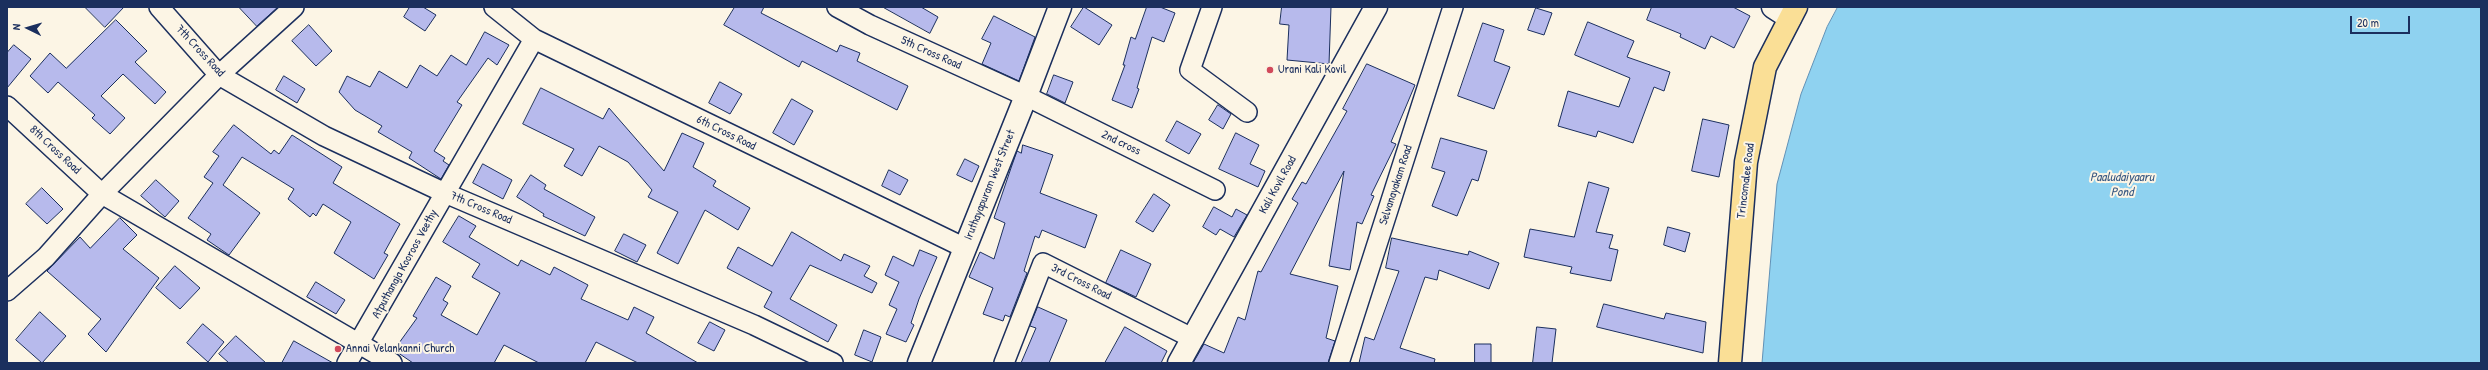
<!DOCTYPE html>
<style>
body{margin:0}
#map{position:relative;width:2488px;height:370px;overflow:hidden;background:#fcf5e5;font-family:"Patrick Hand",sans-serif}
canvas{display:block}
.frame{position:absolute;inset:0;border:8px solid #1b2f5e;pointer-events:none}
.north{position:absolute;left:8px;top:8px;width:40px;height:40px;-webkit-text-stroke:3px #fcf5e5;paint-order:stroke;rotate:275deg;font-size:11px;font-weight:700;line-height:16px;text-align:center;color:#1b2f5e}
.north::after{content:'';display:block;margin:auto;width:14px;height:18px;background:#1b2f5e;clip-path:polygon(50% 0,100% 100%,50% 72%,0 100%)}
.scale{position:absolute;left:2350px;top:16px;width:60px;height:18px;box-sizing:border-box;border:2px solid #1b2f5e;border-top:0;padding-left:5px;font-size:12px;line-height:14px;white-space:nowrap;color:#1b2f5e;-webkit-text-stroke:3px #fcf5e5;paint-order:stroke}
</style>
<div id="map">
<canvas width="2488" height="370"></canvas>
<div class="frame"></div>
<div class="north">N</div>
<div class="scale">20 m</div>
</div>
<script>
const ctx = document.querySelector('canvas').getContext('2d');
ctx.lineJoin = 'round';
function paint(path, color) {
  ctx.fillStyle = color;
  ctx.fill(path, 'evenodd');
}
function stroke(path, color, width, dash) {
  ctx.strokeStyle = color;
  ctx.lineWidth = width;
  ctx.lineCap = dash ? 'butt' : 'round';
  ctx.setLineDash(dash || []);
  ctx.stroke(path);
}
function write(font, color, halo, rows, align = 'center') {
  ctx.font = font + ' "Patrick Hand",sans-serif';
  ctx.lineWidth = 4;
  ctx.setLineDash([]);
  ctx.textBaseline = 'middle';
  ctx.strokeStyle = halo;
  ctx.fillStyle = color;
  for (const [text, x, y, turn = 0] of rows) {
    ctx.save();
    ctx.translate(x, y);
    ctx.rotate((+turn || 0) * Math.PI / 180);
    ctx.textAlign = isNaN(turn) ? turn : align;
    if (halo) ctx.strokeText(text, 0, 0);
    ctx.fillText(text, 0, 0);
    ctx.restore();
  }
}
const water = new Path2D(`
 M 1838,7 L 2481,7 L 2481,363 L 1762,363 L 1777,184 L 1801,94 L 1827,27 Z`);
paint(water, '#8fd2f0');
stroke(water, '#6191b6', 1);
const building = new Path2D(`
 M 85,7 L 124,7 L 105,27 Z
 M 239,7 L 278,7 L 257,26 Z
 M 410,7 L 423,7 L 436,15 L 425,31 L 404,17 Z
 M 735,7 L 764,7 L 761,13 L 837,52 L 840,45 L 860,53 L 857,61 L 908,86 L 897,110 L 802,61 L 799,67 L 724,25 Z
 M 883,7 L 921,7 L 938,17 L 930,33 Z
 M 1084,7 L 1112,25 L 1099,45 L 1071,27 Z
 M 1147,7 L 1160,7 L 1175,13 L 1164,42 L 1152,37 L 1137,88 L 1139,89 L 1132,108 L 1112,100 L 1125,65 L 1123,65 L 1131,37 L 1135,39 Z
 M 1282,7 L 1331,7 L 1329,64 L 1287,60 L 1289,25 L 1280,24 Z
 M 1652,7 L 1733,7 L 1750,16 L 1734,48 L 1711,36 L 1705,49 L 1680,37 L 1681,34 L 1647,20 Z
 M 1536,8 L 1552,13 L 1544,35 L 1528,30 Z
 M 994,16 L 1035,37 L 1019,81 L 982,64 L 991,43 L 982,39 Z
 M 116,20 L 147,51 L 135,62 L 166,92 L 155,104 L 123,74 L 101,96 L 125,118 L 110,134 L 92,118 L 95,115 L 58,82 L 48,93 L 30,76 L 50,53 L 66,68 Z
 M 1588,22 L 1634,41 L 1627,57 L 1670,72 L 1664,91 L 1654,87 L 1633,143 L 1598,131 L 1596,137 L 1558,126 L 1568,91 L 1619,107 L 1630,78 L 1575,55 Z
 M 1483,23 L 1504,30 L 1494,61 L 1510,67 L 1494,109 L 1458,96 Z
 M 309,25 L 332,51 L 316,66 L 292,41 Z
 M 485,32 L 509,45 L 497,65 L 488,58 L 457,102 L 462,105 L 434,151 L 445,158 L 443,161 L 449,165 L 441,179 L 409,158 L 412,152 L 378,132 L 382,126 L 355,110 L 339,92 L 347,76 L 370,87 L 379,71 L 407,88 L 420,65 L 437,76 L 451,55 L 466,65 Z
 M 14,45 L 31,59 L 7,88 L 7,53 Z
 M 1367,64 L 1415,85 L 1391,142 L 1396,144 L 1371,195 L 1374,196 L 1362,224 L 1357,222 L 1350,270 L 1329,266 L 1344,171 L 1290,274 L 1338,286 L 1326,338 L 1335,341 L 1328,363 L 1193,363 L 1204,344 L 1224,353 L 1238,317 L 1245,320 L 1258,271 L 1261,272 L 1298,203 L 1292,199 L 1302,182 L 1306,184 L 1347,111 L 1343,109 Z
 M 1054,75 L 1073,82 L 1065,103 L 1047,94 Z
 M 284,76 L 305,89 L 297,103 L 276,90 Z
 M 720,82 L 742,94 L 730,114 L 709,103 Z
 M 541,88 L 603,119 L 609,108 L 664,171 L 682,133 L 704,143 L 693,167 L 716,181 L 713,186 L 750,208 L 738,230 L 705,210 L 678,264 L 657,253 L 678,212 L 648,197 L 652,190 L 628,162 L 599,146 L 582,176 L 564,166 L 574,149 L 523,124 Z
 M 792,99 L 813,111 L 794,145 L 773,133 Z
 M 1218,105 L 1231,114 L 1223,129 L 1209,120 Z
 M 1703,119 L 1729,125 L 1719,177 L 1692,171 Z
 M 1177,121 L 1201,134 L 1189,154 L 1166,141 Z
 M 234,125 L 271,154 L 274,150 L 279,154 L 292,135 L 342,167 L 333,183 L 400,224 L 384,253 L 388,255 L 374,279 L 334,253 L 351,222 L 323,204 L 316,216 L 313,213 L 310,217 L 288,199 L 294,189 L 242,157 L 223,185 L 260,213 L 229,255 L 207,240 L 211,234 L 188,218 L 213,183 L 204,177 L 219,156 L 213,152 Z
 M 1236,133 L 1259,145 L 1250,164 L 1265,171 L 1258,187 L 1219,169 Z
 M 1441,138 L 1487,151 L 1478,181 L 1472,179 L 1457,216 L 1432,206 L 1445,172 L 1432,168 Z
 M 1023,145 L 1053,155 L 1040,193 L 1097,215 L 1085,248 L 1042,230 L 1039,238 L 1035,236 L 1024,271 L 1027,273 L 1010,317 L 1005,315 L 1003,321 L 983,314 L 993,288 L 969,277 L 980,252 L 994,259 L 1005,223 L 994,218 L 1011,168 L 1017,151 L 1021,153 Z
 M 965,159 L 979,166 L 972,182 L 957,175 Z
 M 483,164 L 512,180 L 503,199 L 473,183 Z
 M 889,170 L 908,180 L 900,195 L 882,186 Z
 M 531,175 L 546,185 L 544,189 L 595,217 L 585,236 L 543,216 L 544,214 L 517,197 Z
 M 156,180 L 179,201 L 165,217 L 141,196 Z
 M 1589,182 L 1609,188 L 1596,232 L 1613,235 L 1609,248 L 1618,250 L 1611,281 L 1570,273 L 1572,267 L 1524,257 L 1530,229 L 1574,237 Z
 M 42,188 L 63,209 L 47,224 L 26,204 Z
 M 1154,194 L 1170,205 L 1153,232 L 1136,222 Z
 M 1214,207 L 1232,217 L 1236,209 L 1247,215 L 1234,237 L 1220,229 L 1216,235 L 1203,227 Z
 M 459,216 L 476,226 L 469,237 L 518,266 L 521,260 L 550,275 L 554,267 L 588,285 L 581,299 L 628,320 L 634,307 L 654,317 L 646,333 L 698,363 L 638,363 L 596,342 L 585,363 L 539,363 L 504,345 L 494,363 L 413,363 L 394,350 L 417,318 L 413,316 L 436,277 L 451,286 L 443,300 L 448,303 L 441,315 L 477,335 L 500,293 L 472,277 L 480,264 L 443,242 Z
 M 120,218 L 137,235 L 123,249 L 159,278 L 106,352 L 88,334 L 101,319 L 47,271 L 80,237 L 90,248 Z
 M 1668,227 L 1690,233 L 1685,252 L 1664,245 Z
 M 792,232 L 841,261 L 844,254 L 870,266 L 864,276 L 877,283 L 872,293 L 810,265 L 790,299 L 837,325 L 828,342 L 764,307 L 772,292 L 727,268 L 738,247 L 772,266 Z
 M 624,234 L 646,245 L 637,262 L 615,251 Z
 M 1392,238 L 1468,255 L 1469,251 L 1499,263 L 1489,289 L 1439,270 L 1437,280 L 1425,277 L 1400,348 L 1435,359 L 1434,363 L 1359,363 L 1365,337 L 1374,340 L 1399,271 L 1386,268 Z
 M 920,250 L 937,257 L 919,299 L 911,323 L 914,325 L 906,342 L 886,334 L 897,309 L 889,305 L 899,282 L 885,275 L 893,256 L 913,266 Z
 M 1121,250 L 1151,264 L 1136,297 L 1106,283 Z
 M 175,266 L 200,288 L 180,309 L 156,288 Z
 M 316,282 L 345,300 L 336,314 L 307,297 Z
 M 1604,304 L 1664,319 L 1666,313 L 1706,322 L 1703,353 L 1597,327 Z
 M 1038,307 L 1067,320 L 1049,363 L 1021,363 L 1036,328 L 1030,326 Z
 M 40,312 L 66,336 L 42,363 L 16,340 Z
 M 710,322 L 725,330 L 714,351 L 698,343 Z
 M 203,324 L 224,342 L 208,362 L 187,343 Z
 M 1125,327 L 1167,351 L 1161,363 L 1105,363 Z
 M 1537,327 L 1556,329 L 1552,363 L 1533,363 Z
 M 864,330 L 881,337 L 872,362 L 855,355 Z
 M 236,336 L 266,363 L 229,363 L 219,354 Z
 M 294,341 L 333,363 L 282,363 Z
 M 1475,344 L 1491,344 L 1491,363 L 1475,363 Z`);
paint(building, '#b7baec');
stroke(building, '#1b2f5e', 1);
const minor = new Path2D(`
 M 159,7 L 219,75 L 324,136 L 445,193 L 754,325 L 833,363
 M 494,7 L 534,39 L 965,248
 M 837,7 L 870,25 L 1026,96 L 1215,190
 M 1212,7 L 1190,70 L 1247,112
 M 7,106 L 102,194 L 392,363
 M 7,291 L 46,257 L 102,194 L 219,75 L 294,7
 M 347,363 L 534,39
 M 1004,363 L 1043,263 L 1194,339
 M 1339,363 L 1453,7`);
const tertiary = new Path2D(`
 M 1179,363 L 1376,7`);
const secondary = new Path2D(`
 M 1773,7 L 1790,18
 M 919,363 L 1026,96 L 1060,7`);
const trunk = new Path2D(`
 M 1730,363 L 1746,162 L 1765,67 L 1796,7`);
stroke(minor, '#1b2f5e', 22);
stroke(tertiary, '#1b2f5e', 25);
stroke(secondary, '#1b2f5e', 25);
stroke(trunk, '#1b2f5e', 25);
stroke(minor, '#fcf5e5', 19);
stroke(tertiary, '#fcf5e5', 22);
stroke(secondary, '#fcf5e5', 22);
stroke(trunk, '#fadf96', 22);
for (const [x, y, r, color] of [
 [1270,70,4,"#d1495b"],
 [338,349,4,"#d1495b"]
]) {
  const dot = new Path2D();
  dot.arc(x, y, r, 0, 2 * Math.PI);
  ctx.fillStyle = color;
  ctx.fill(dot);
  stroke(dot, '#fcf5e5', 1.5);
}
write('12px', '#1b2f5e', '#fcf5e5', [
 ["7th Cross Road",200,51,47],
 ["5th Cross Road",931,53,24],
 ["6th Cross Road",726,133,26],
 ["2nd cross",1121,143,26],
 ["8th Cross Road",55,150,43],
 ["Trincomalee Road",1746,181,-83],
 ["Iruthayapuram West Street",990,185,-68],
 ["Kali Kovil Road",1278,185,-61],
 ["Selvanayakam Road",1396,185,-72],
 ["7th Cross Road",481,208,23],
 ["Atputhanaja Kooroos Veethy",405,264,-61],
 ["3rd Cross Road",1081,282,27]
]);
write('12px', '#1b2f5e', '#fcf5e5', [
 ["Urani Kali Kovil",1278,70],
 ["Annai Velankanni Church",346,349]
], 'left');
write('italic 13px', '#385882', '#fcf5e5', [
 ["Paaludaiyaaru",2122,178],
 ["Pond",2122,193]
]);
</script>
